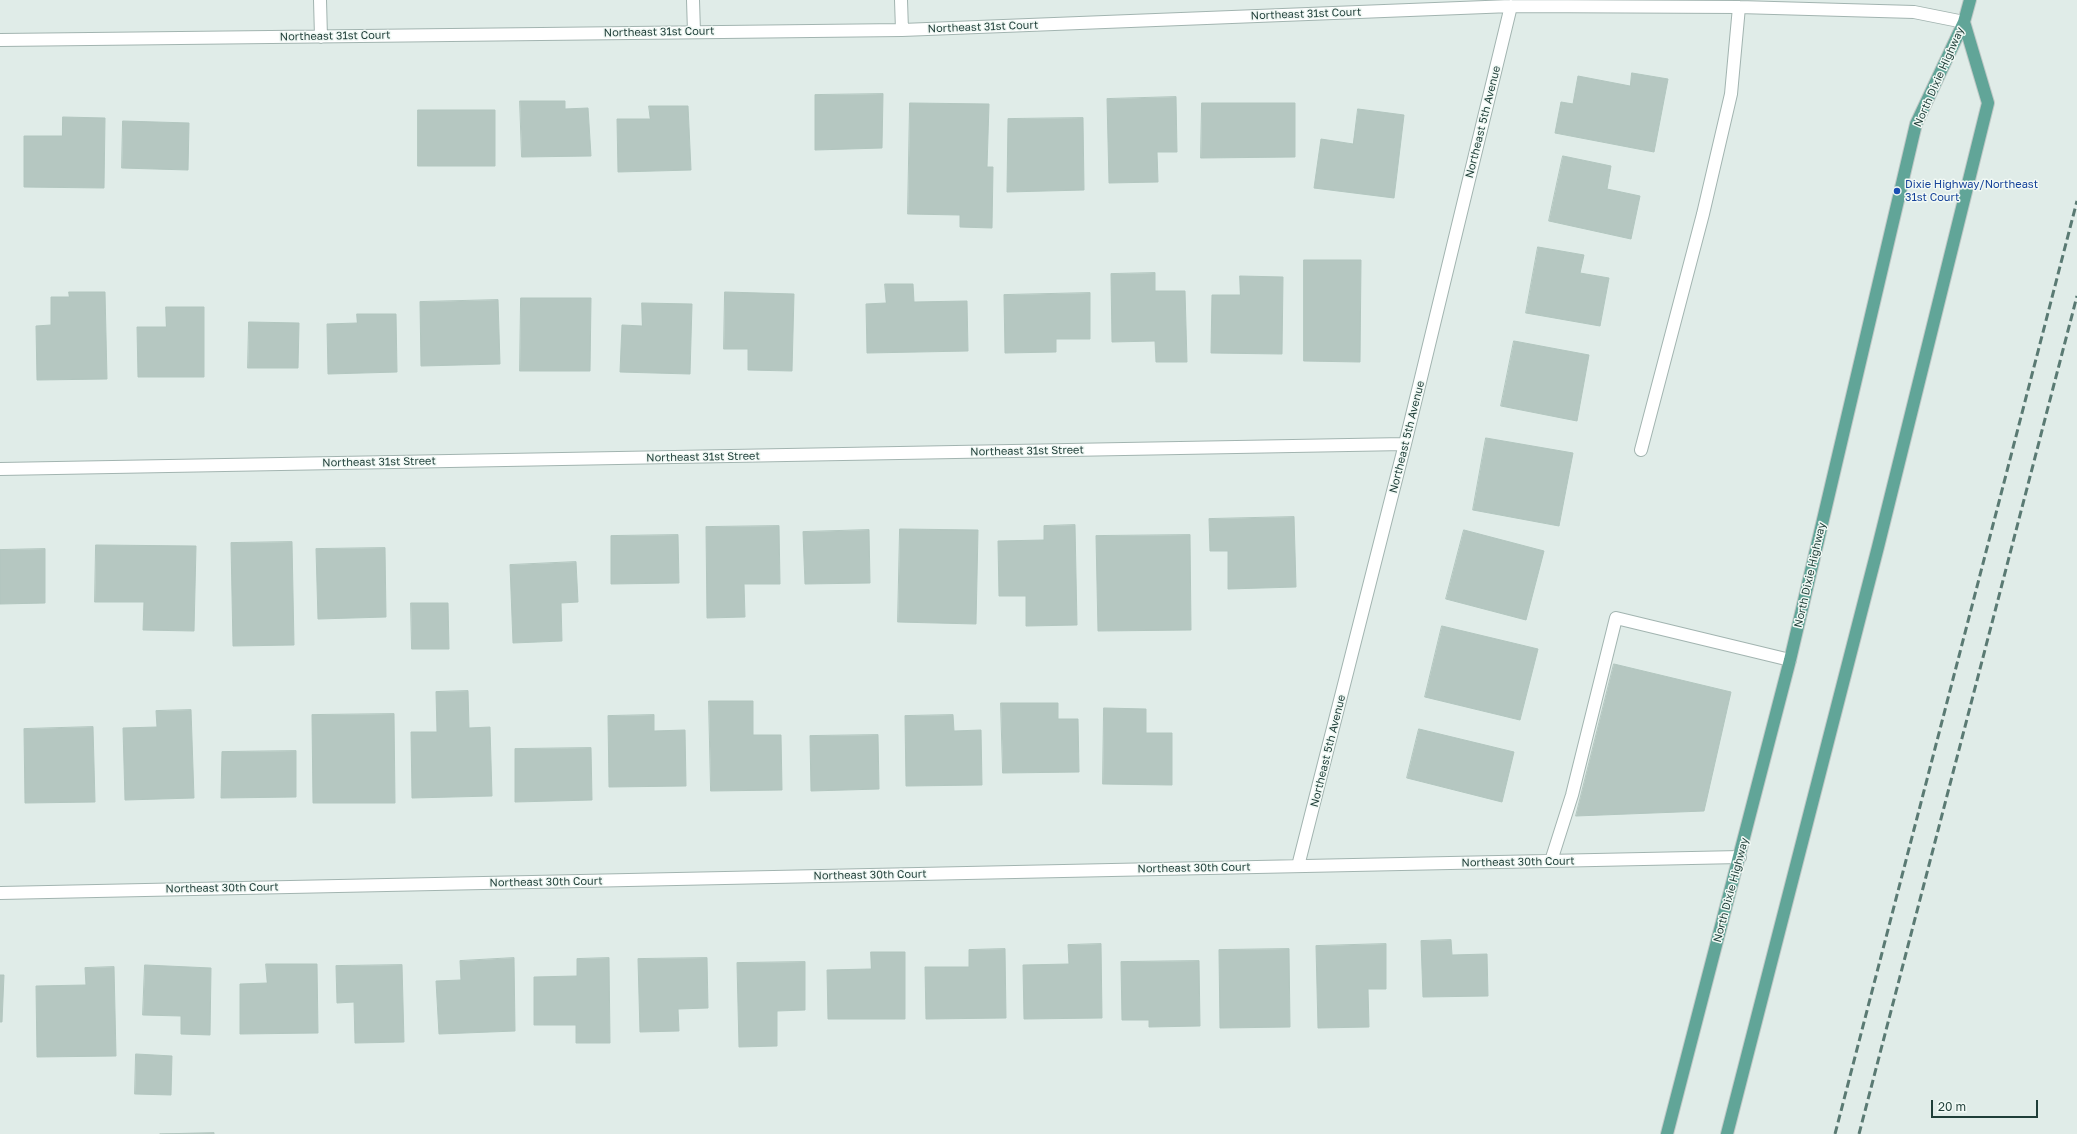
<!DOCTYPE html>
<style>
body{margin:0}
#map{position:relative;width:2077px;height:1134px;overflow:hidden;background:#e0ece8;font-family:"Golos Text",sans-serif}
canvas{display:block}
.scale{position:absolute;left:1931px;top:1100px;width:107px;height:18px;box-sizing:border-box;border:2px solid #1f3e38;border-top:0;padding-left:5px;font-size:12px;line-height:14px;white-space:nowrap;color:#1f3e38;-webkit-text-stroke:3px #f1f9f5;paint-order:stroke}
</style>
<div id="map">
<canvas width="2077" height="1134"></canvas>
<div class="scale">20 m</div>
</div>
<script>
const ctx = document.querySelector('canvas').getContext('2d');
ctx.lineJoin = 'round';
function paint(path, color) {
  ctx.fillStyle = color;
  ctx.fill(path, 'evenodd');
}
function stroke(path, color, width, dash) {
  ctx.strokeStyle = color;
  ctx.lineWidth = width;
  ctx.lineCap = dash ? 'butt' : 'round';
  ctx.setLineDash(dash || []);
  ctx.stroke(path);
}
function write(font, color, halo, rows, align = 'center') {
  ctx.font = font + ' "Golos Text",sans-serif';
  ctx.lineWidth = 3;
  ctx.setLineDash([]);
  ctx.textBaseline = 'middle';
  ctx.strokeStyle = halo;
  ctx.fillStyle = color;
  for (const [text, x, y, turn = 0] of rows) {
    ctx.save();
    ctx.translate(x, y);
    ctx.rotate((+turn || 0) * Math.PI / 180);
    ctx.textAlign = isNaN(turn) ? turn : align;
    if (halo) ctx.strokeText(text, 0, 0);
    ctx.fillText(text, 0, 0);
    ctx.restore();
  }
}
const building = new Path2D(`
 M 1632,73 L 1668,79 L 1654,152 L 1555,133 L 1561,102 L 1573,104 L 1578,76 L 1630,86 Z
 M 883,94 L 882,148 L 815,150 L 815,95 Z
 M 1176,97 L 1177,152 L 1157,152 L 1158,182 L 1109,183 L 1107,99 Z
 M 520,101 L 565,101 L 565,109 L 588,108 L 591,156 L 522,157 Z
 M 910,103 L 989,104 L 987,167 L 993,167 L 992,228 L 960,227 L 960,215 L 908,214 Z
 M 1202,103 L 1295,103 L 1295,157 L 1201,158 Z
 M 649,106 L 688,106 L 691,170 L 618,172 L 617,119 L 650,119 Z
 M 1358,109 L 1404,115 L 1394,198 L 1314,188 L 1321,139 L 1353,144 Z
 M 418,110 L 495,110 L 495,166 L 418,166 Z
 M 63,117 L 105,118 L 104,188 L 24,187 L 24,136 L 62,136 Z
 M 1083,118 L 1084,190 L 1007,192 L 1008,119 Z
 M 123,121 L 189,123 L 188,170 L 122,168 Z
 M 1563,156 L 1611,166 L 1607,189 L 1640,196 L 1631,239 L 1549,221 Z
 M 1538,247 L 1584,255 L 1580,273 L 1609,278 L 1600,326 L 1526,313 Z
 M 1304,260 L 1361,260 L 1360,362 L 1304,361 Z
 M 1155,273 L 1155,291 L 1185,291 L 1187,362 L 1156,362 L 1155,341 L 1112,342 L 1111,274 Z
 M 1240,276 L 1283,277 L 1282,354 L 1211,353 L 1212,295 L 1240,295 Z
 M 885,284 L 913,284 L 914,302 L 967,301 L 968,351 L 867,353 L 866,304 L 886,303 Z
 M 69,292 L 105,292 L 107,379 L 37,380 L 36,326 L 51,325 L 51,297 L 69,297 Z
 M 725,292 L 794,294 L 792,371 L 748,370 L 748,349 L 724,349 Z
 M 1090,293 L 1090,339 L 1056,339 L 1056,352 L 1005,353 L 1004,295 Z
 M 521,298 L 591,298 L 590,371 L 520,371 Z
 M 498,300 L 500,364 L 421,366 L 420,302 Z
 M 642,303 L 692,304 L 690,374 L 620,372 L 622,325 L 642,326 Z
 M 166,307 L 204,307 L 204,377 L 138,377 L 137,327 L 166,327 Z
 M 357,314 L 396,314 L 397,372 L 328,374 L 327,324 L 357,323 Z
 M 249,322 L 299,323 L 298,368 L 248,368 Z
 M 1514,341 L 1589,355 L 1577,421 L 1501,406 Z
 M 1486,438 L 1573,453 L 1559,526 L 1473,510 Z
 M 1294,517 L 1296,587 L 1228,589 L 1228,551 L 1210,551 L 1209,519 Z
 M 1075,525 L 1077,625 L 1026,626 L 1026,596 L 999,596 L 998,541 L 1044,540 L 1044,526 Z
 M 779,526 L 780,584 L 744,584 L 745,617 L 707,618 L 706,527 Z
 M 900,529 L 978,530 L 976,624 L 898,622 Z
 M 869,530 L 870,583 L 805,584 L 803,532 Z
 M 1464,530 L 1544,551 L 1526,620 L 1446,599 Z
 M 678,535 L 679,583 L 611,584 L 611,536 Z
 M 1190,535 L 1191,630 L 1098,631 L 1096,536 Z
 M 292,542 L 294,645 L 233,646 L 231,543 Z
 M 96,545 L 196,546 L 194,631 L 143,630 L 144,602 L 95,602 Z
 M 385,548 L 386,617 L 318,619 L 316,549 Z
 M 45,549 L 45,603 L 0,604 L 0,550 Z
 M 576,562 L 578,602 L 561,603 L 562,641 L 513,643 L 510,565 Z
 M 411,603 L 448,603 L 449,649 L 412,649 Z
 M 1442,626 L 1538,649 L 1520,720 L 1425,697 Z
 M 1614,664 L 1731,692 L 1704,811 L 1576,816 Z
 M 468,691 L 469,728 L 490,727 L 492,796 L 412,798 L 411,732 L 437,732 L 436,692 Z
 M 709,701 L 753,701 L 753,735 L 781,735 L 782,790 L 711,791 Z
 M 1001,703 L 1058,703 L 1058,719 L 1078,719 L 1079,772 L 1003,773 Z
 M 1104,708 L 1146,709 L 1146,733 L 1172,733 L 1172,785 L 1103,784 Z
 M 191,710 L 194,798 L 125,800 L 123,728 L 157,727 L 156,711 Z
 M 394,714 L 395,803 L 313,803 L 312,715 Z
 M 654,715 L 654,731 L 685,730 L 686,786 L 609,787 L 608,716 Z
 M 953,715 L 954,731 L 981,730 L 982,785 L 906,786 L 905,716 Z
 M 93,727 L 95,802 L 25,803 L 24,729 Z
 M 1419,729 L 1514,752 L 1502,802 L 1407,778 Z
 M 878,735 L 879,789 L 811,791 L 810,736 Z
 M 591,748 L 592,800 L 515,802 L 515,749 Z
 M 296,751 L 296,797 L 221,798 L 222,752 Z
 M 1451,940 L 1452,955 L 1487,954 L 1488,996 L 1423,997 L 1421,941 Z
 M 1101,944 L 1102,1018 L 1024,1019 L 1023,965 L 1069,964 L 1068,945 Z
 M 1386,944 L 1386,989 L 1368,989 L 1369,1027 L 1318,1028 L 1316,946 Z
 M 1005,949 L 1006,1018 L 926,1019 L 925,967 L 969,967 L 969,950 Z
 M 1289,949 L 1290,1027 L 1220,1028 L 1219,950 Z
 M 871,952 L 905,952 L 905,1019 L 828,1019 L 827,970 L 871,969 Z
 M 514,958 L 515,1031 L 439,1034 L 436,981 L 461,980 L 460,961 Z
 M 609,958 L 610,1043 L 576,1043 L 576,1025 L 534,1025 L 534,977 L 577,976 L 577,959 Z
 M 707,958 L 708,1008 L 678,1009 L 679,1031 L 640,1032 L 638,959 Z
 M 1199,961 L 1200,1026 L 1149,1027 L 1149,1020 L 1122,1020 L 1121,962 Z
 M 805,962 L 805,1010 L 777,1011 L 777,1046 L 739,1047 L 737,963 Z
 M 266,964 L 317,964 L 318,1033 L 240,1034 L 240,984 L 267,983 Z
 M 145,965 L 211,968 L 210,1035 L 181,1034 L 181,1016 L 143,1015 Z
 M 402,965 L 404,1042 L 355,1043 L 354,1002 L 337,1003 L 336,966 Z
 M 114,967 L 116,1056 L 37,1057 L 36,986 L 86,985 L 85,968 Z
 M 0,975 L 4,975 L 2,1022 L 0,1022 Z
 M 136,1054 L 172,1056 L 171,1095 L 135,1094 Z
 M 214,1133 L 214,1134 L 160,1134 Z`);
paint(building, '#b5c7c1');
stroke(building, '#b2c6bf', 1);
const minor = new Path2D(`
 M 320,0 L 321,37
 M 693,0 L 694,32
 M 901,0 L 902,30
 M 0,40 L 902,30 L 1511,6 L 1739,7 L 1914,12 L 1964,22
 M 1641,450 L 1703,214 L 1731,94 L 1739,7
 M 0,469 L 1405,444
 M 1551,861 L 1572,795 L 1616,618 L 1790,660
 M 1298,866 L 1405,444 L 1511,6
 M 0,893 L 1740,857`);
const major = new Path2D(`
 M 1667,1134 L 1790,660 L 1916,124 L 1964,22 L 1970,0
 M 1727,1134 L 1878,547 L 1988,103 L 1964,22`);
stroke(minor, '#a2b4b0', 14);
stroke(major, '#c0c9c7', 14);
stroke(minor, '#fff', 12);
stroke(major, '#61a598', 12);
stroke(new Path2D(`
 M 1835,1134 L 2077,201
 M 1859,1134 L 2077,296`), '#5a7a73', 3, [8, 4]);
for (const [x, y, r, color] of [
 [1897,191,4,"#1a4fb4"]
]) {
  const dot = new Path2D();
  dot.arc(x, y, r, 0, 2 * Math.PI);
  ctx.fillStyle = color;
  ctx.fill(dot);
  stroke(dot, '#f1f9f5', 1.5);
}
write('11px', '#1f3e38', '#f1f9f5', [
 ["Northeast 31st Court",1306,14,-2],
 ["Northeast 31st Court",983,27,-2],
 ["Northeast 31st Court",659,32,-1],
 ["Northeast 31st Court",335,36,-1],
 ["North Dixie Highway",1939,77,-66],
 ["Northeast 5th Avenue",1483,122,-76],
 ["Northeast 5th Avenue",1407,437,-76],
 ["Northeast 31st Street",1027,451,-1],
 ["Northeast 31st Street",703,457,-1],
 ["Northeast 31st Street",379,462,-1],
 ["North Dixie Highway",1810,575,-77],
 ["Northeast 5th Avenue",1328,751,-76],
 ["Northeast 30th Court",1518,862,-1],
 ["Northeast 30th Court",1194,868,-1],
 ["Northeast 30th Court",870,875,-1],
 ["Northeast 30th Court",546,882,-1],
 ["Northeast 30th Court",222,888,-1],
 ["North Dixie Highway",1731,890,-75]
]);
write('11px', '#164399', '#f1f9f5', [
 ["Dixie Highway/Northeast",1905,185],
 ["31st Court",1905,198]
], 'left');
</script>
